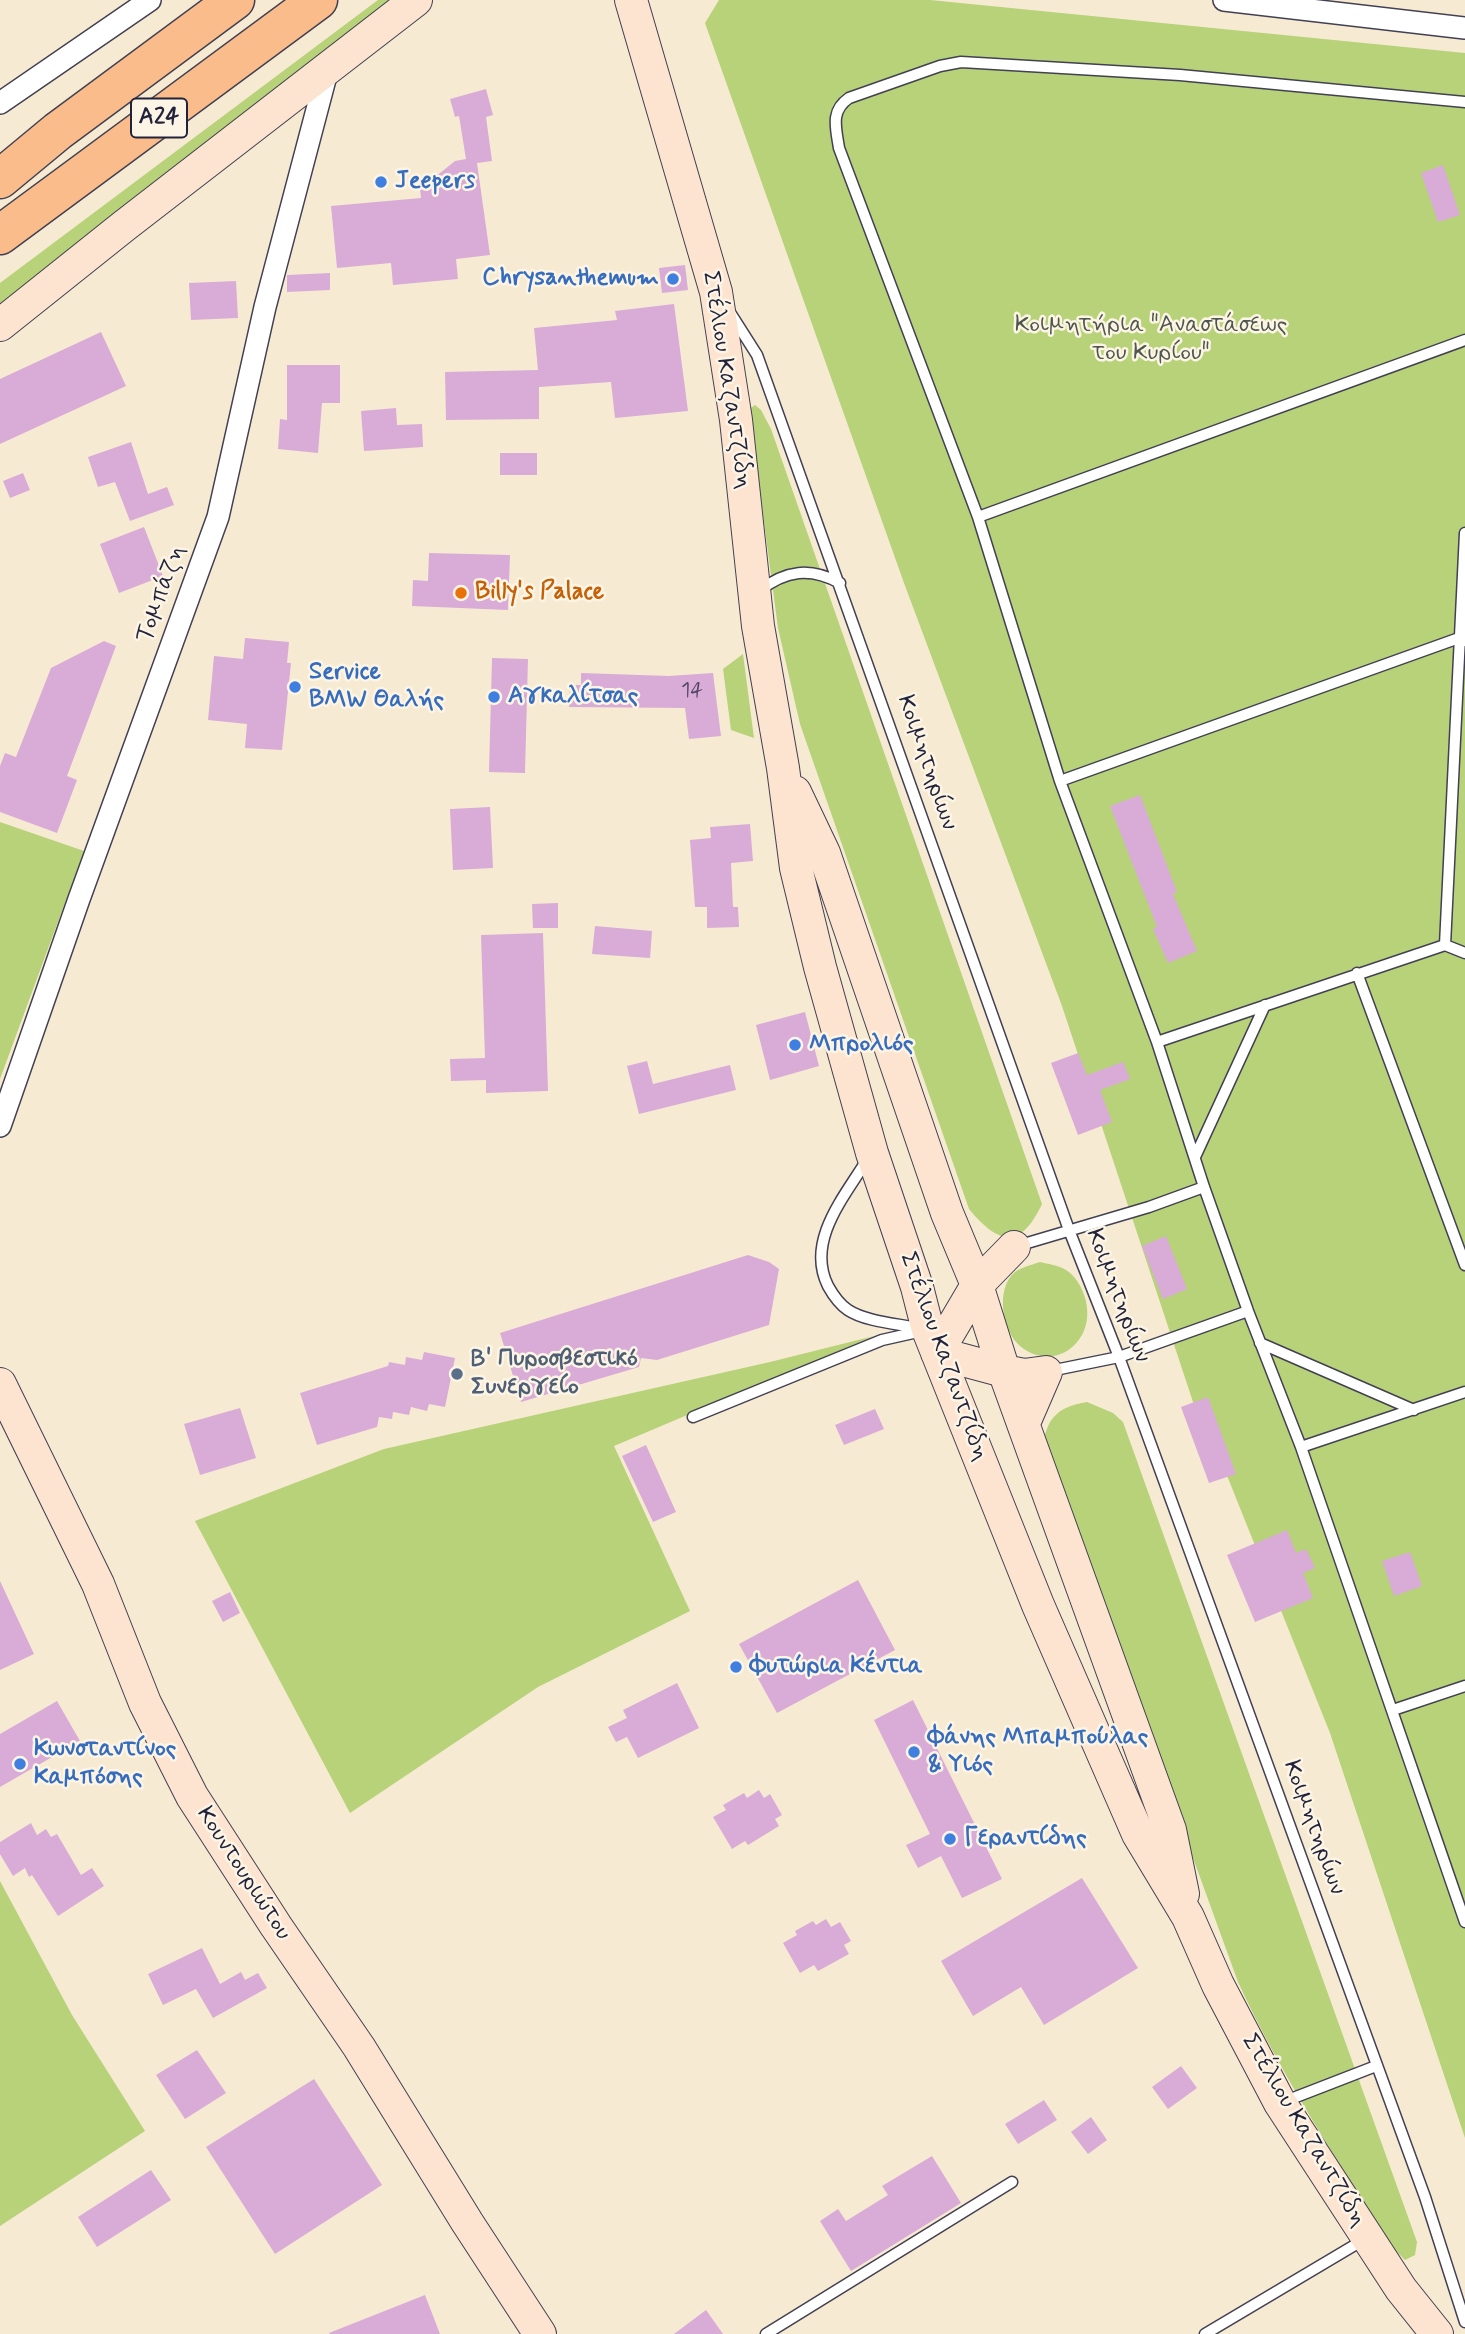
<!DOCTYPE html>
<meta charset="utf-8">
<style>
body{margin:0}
canvas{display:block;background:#f6ead2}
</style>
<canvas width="1465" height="2334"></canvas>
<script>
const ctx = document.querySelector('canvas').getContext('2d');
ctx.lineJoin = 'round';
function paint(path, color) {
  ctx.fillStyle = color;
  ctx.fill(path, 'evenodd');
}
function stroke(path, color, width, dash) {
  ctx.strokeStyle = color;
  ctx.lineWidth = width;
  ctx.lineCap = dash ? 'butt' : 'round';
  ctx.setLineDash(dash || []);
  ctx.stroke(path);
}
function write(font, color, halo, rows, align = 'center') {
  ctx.font = font + ' Mynerve,sans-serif';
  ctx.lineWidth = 5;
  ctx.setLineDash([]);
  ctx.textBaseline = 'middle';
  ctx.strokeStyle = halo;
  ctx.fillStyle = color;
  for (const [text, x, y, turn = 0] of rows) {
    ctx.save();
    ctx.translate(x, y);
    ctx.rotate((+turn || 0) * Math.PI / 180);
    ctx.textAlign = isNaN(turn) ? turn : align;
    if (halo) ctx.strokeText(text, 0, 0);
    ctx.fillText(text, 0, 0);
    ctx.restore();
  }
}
paint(new Path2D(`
 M 378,0 L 397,0 L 0,308 L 0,283 Z
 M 719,0 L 930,0 L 1465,53 L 1465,2138 L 1330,1733 L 1228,1478 L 1196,1411 L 1062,1006 L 904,583 L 705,23 Z
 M 755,405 L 761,410 L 771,429 L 1042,1204 C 1020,1250 999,1245 969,1209 L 800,724 L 778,628 L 749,409 Z
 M 743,654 L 754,738 L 731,730 L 723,669 Z
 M 0,822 L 84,851 L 0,1079 Z
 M 1040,1262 C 1048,1264 1058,1265 1066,1270 C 1083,1281 1092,1309 1085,1328 C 1075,1356 1044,1366 1020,1346 C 1002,1331 995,1288 1015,1272 C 1022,1267 1031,1265 1040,1262 Z
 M 874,1336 L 614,1446 L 690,1611 L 538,1687 L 350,1813 L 195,1521 L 384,1449 L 770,1362 Z
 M 1087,1402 L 1113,1413 L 1123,1422 L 1417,2242 L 1415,2255 L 1405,2260 L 1395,2250 C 1338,2162 1282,2077 1238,1982 L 1043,1444 C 1048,1416 1059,1407 1087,1402 Z
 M 0,1881 L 72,2015 L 145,2131 L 0,2226 Z`), '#b7d278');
paint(new Path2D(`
 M 486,89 L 493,115 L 486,117 L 492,161 L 477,163 L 490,255 L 456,259 L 458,279 L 393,285 L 391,263 L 337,268 L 331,206 L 421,198 L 420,189 L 455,161 L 466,159 L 459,116 L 455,117 L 450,99 Z
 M 1443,165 L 1460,215 L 1438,222 L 1421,173 Z
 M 685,265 L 688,290 L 662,293 L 659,268 Z
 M 330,273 L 330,290 L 287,292 L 287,275 Z
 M 236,281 L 238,318 L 191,320 L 189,283 Z
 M 674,304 L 688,411 L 615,418 L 611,382 L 539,387 L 539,383 L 539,419 L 446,420 L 445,372 L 538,370 L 534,328 L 617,320 L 615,311 Z
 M 101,332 L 126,386 L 0,444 L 0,379 Z
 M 287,365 L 340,365 L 340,403 L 322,403 L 318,453 L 278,449 L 280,419 L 287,420 Z
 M 396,408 L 397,425 L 422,424 L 423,447 L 364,451 L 361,411 Z
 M 131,442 L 148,494 L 167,487 L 174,505 L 130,521 L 115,482 L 98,487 L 88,457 Z
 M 500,453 L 537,453 L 537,475 L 500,475 Z
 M 23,473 L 30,490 L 10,498 L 3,481 Z
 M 144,527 L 163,576 L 119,593 L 100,544 Z
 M 429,553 L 510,555 L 508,610 L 412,606 L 413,580 L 428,581 Z
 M 245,638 L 289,642 L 287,663 L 291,663 L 282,750 L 245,748 L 247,724 L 208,720 L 214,656 L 243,659 Z
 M 104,641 L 116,646 L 67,776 L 77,780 L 57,833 L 0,812 L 0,766 L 5,753 L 16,757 L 51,668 Z
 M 492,658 L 528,659 L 525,773 L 489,772 Z
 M 581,673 L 669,676 L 713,673 L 721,736 L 689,739 L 685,708 L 569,707 L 570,685 L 581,685 Z
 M 1140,795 L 1177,892 L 1173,894 L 1197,951 L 1168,963 L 1153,929 L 1157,927 L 1110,806 Z
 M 490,807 L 493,868 L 453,870 L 450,809 Z
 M 750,824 L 753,861 L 731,863 L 733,907 L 738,907 L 739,927 L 707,928 L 707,907 L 695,907 L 690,840 L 711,838 L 710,827 Z
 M 558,903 L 558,928 L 533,928 L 532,904 Z
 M 595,926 L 652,931 L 650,958 L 592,954 Z
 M 543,933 L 548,1091 L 486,1093 L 486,1080 L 451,1081 L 450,1059 L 485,1058 L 481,935 Z
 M 805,1012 L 819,1066 L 770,1080 L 756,1025 Z
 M 1078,1053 L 1087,1075 L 1123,1062 L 1130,1079 L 1100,1090 L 1112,1122 L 1078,1135 L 1051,1063 Z
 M 647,1061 L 653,1084 L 730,1065 L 736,1090 L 639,1114 L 627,1066 Z
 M 1166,1236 L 1187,1289 L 1163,1299 L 1142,1246 Z
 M 748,1255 L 769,1262 L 779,1269 L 769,1325 L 657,1360 L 641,1358 L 639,1367 L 521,1402 L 500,1333 Z
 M 424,1352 L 455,1358 L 445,1407 L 429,1404 L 427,1411 L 411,1407 L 409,1415 L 393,1412 L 392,1419 L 379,1417 L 377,1427 L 317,1445 L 300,1393 L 388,1366 L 389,1362 L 405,1365 L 406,1357 L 422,1360 Z
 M 1208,1397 L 1236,1474 L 1209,1483 L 1181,1407 Z
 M 240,1408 L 256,1458 L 200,1475 L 184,1424 Z
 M 875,1409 L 884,1429 L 844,1445 L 835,1425 Z
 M 646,1445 L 676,1512 L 653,1522 L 622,1456 Z
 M 1287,1530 L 1296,1553 L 1306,1549 L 1315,1568 L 1303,1573 L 1313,1598 L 1255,1622 L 1227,1555 Z
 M 1410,1552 L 1422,1586 L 1394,1596 L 1382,1561 Z
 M 858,1580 L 895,1650 L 777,1713 L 739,1644 Z
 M 0,1581 L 34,1654 L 0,1670 Z
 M 230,1592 L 240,1613 L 223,1622 L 212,1601 Z
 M 677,1683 L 699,1728 L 638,1758 L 627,1737 L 616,1742 L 608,1727 L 627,1718 L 623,1710 Z
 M 913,1700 L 1002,1879 L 962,1898 L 941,1856 L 918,1868 L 906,1845 L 930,1834 L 874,1720 Z
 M 57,1701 L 80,1741 L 0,1787 L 0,1734 Z
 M 759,1790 L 764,1798 L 770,1794 L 782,1815 L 775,1819 L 779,1826 L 748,1845 L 745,1841 L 732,1849 L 713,1817 L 726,1810 L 723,1805 L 744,1793 L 747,1798 Z
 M 31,1823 L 37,1835 L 46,1829 L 51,1837 L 57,1834 L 81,1875 L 92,1868 L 104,1886 L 58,1916 L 32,1875 L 29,1877 L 25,1868 L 13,1876 L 0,1854 L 0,1842 Z
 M 1082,1878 L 1138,1968 L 1044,2025 L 1021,1987 L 973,2016 L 941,1961 Z
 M 826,1919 L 831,1927 L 840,1922 L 851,1941 L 844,1945 L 849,1954 L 818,1971 L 814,1965 L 800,1973 L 783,1943 L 797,1935 L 795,1931 L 813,1921 L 816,1925 Z
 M 202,1948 L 220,1984 L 241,1972 L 245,1980 L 258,1973 L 267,1988 L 213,2018 L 196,1989 L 163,2005 L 148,1974 Z
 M 197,2050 L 226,2093 L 185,2119 L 156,2075 Z
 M 1181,2066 L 1197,2088 L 1168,2109 L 1152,2087 Z
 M 314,2079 L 382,2185 L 275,2254 L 206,2147 Z
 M 1044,2100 L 1057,2120 L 1018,2144 L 1005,2124 Z
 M 1091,2117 L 1107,2140 L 1088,2154 L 1071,2132 Z
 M 932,2156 L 961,2203 L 851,2271 L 820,2221 L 838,2209 L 846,2221 L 888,2195 L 882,2186 Z
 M 151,2170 L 171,2200 L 97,2247 L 78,2217 Z
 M 425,2295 L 440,2334 L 330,2334 L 329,2333 Z
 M 706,2310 L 723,2334 L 674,2334 Z`), '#d9acd8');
const lane = new Path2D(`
 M 1465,102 L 1180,75 L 961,62 L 940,66 L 849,98 C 830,111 836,128 839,148 L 978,517 L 1060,781 L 1157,1042 L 1204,1187 L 1248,1311 L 1301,1447 L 1465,1922
 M 729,311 L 757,355 L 1069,1230 L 1119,1357 L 1425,2197 L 1465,2322
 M 978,517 L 1465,340
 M 759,591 C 786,570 810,567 840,583
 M 1060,781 L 1459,638 L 1465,641
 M 1445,945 L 1465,533
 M 1357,973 L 1465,1265
 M 1157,1042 L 1445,945 L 1465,953
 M 1195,1157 L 1265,1005
 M 868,1158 C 846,1195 805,1240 828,1286 C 833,1295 839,1304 848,1310 C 866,1322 901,1324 922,1329
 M 1017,1246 L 1149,1207 L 1204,1187
 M 1260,1343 L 1414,1410
 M 1050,1371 L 1119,1357 L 1248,1311
 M 693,1417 L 882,1340 L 922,1331
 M 1301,1447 L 1465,1392
 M 1393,1710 L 1465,1686
 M 1283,2102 L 1376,2066
 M 766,2334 L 1012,2182
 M 1205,2334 L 1365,2239`);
const street = new Path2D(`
 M 1224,0 L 1465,28
 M 0,103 L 150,0
 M 0,1126 L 79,899 L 218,517 L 265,307 L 328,68`);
const secondary = new Path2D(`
 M 631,0 L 716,292 L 736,420 L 758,626 L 783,768 L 796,868 L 820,967 L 872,1153 L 917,1287 L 928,1330 L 1038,1605 L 1138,1834 L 1188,1917 L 1218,1985 L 1280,2103 L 1401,2289 L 1437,2334
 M 0,325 L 124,226 L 416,0
 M 795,792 L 824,853 L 947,1213 L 977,1285 L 1004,1371 L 1170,1830 L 1183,1894
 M 937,1353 L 1004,1371 L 1024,1375 L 1046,1372 L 1024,1423
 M 937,1353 L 977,1285 L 1014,1247
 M 0,1384 L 98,1584 L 145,1703 L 192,1796 L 276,1926 L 359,2047 L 467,2222 L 540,2334`);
const highway = new Path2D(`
 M 0,179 L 58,131 L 235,0
 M 0,235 L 318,0`);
stroke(lane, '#424052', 13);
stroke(street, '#424052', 24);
stroke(secondary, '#424052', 34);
stroke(highway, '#424052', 41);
stroke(lane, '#fff', 10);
stroke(street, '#fff', 21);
stroke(secondary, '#fde4d0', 32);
stroke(highway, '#f9bc8a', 38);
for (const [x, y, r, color] of [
 [381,182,7,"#3f7fe0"],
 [673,279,7,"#3f7fe0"],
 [461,593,7,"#e8710a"],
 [295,687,7,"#3f7fe0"],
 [494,697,7,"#3f7fe0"],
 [795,1045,7,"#3f7fe0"],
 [457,1374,7,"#5c6f8a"],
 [736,1667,7,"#3f7fe0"],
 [914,1752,7,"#3f7fe0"],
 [20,1764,7,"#3f7fe0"],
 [950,1839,7,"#3f7fe0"]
]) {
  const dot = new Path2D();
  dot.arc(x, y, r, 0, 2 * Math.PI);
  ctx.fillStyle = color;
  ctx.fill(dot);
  stroke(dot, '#fcf5e5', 2.5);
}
write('21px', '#504462', null, [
 ["14",692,692]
]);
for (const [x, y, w] of [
 [159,118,56]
]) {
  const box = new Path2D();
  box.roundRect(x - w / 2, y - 19.5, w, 39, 5);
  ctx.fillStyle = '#fcf5e5';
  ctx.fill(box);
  stroke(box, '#22223b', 2);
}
write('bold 23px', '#22223b', null, [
 ["Α24",159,118]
]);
write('bold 24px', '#366cbe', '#fcf5e5', [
 ["Jeepers",395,182],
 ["Chrysanthemum",659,279,"right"],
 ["Service",309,673],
 ["BMW Θαλής",309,701],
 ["Αγκαλίτσας",508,697],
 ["Μπρολιός",809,1045],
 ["Φυτώρια Κέντια",750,1667],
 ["Φάνης Μπαμπούλας",928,1738],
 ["& Υιός",928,1766],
 ["Κωνσταντίνος",34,1750],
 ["Καμπόσης",34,1778],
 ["Γεραντίδης",964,1839]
], 'left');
write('24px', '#4f574d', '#fcf5e5', [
 ["Κοιμητήρια \"Αναστάσεως",1151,326],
 ["του Κυρίου\"",1151,354]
]);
write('24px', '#22223b', '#fcf5e5', [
 ["Στέλιου Καζαντζίδη",726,380,81],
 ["Τομπάζη",162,594,-70],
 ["Κοιμητηρίων",926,763,71],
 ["Κοιμητηρίων",1117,1296,69],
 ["Στέλιου Καζαντζίδη",943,1357,70],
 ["Κοιμητηρίων",1313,1828,70],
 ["Κουντουριώτου",243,1874,57],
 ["Στέλιου Καζαντζίδη",1303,2131,59]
]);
write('bold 24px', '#c56008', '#fcf5e5', [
 ["Billy's Palace",475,593]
], 'left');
write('bold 24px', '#4e5e75', '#fcf5e5', [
 ["Β' Πυροσβεστικό",471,1360],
 ["Συνεργείο",471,1388]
], 'left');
</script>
